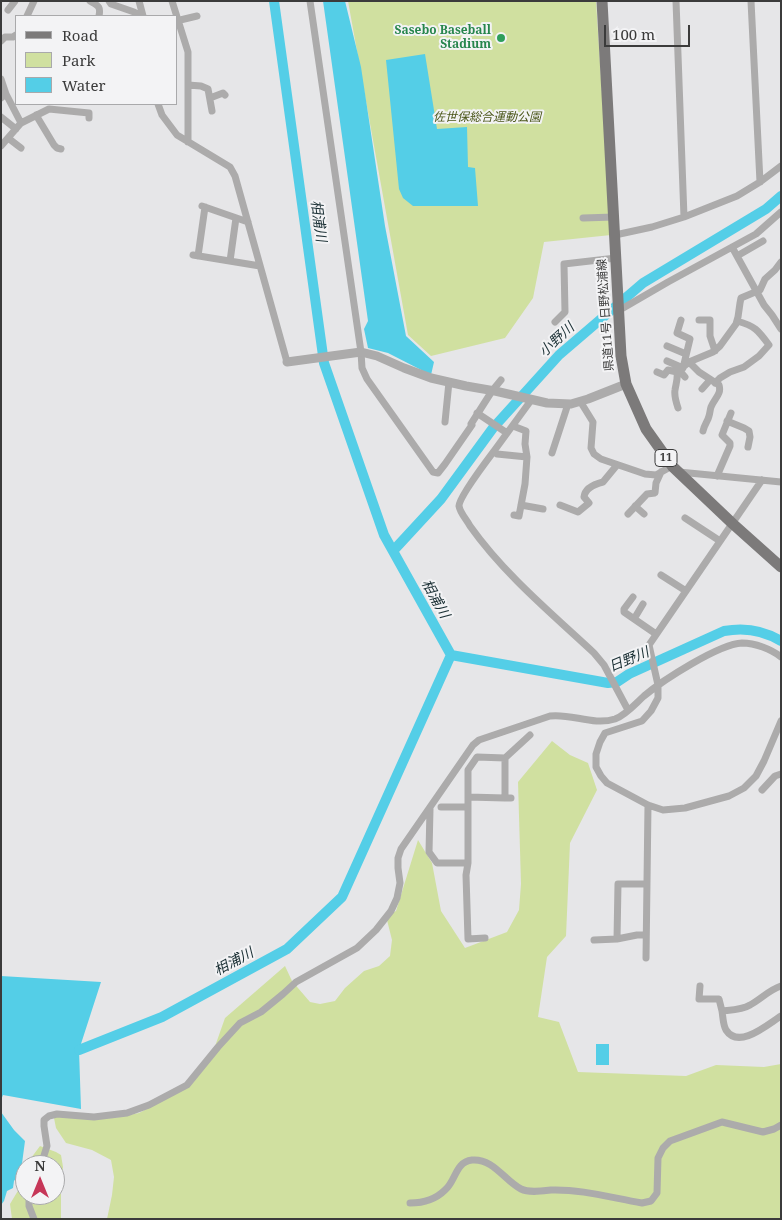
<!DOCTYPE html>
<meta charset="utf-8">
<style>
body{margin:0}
#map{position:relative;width:782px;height:1220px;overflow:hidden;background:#e6e6e8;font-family:"Noto Serif",serif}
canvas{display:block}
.frame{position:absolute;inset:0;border:2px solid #3b3b3b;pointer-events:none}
.legend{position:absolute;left:15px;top:15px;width:162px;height:90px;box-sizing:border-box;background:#f3f3f5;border:1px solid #a9a9ab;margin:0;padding:6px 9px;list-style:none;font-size:15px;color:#3b3b3b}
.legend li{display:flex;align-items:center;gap:10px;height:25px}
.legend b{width:25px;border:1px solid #a9a9ab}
.north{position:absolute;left:15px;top:1155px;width:50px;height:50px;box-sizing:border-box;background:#f3f3f5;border:1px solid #a9a9ab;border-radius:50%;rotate:0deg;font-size:14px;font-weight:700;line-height:20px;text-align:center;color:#3b3b3b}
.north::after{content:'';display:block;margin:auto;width:18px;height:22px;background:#c63658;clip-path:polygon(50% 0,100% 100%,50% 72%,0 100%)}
.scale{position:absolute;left:604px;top:25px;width:86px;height:22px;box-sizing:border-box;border:2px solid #3b3b3b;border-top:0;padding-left:6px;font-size:15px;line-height:18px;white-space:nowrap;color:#3b3b3b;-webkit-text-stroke:4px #f3f3f5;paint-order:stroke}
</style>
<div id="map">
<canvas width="782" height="1220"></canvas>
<div class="frame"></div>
<ul class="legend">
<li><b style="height:6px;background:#7c7a7a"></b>Road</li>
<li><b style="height:14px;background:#d0e0a0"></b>Park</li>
<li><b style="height:14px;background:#54cee7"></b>Water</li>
</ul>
<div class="north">N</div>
<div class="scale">100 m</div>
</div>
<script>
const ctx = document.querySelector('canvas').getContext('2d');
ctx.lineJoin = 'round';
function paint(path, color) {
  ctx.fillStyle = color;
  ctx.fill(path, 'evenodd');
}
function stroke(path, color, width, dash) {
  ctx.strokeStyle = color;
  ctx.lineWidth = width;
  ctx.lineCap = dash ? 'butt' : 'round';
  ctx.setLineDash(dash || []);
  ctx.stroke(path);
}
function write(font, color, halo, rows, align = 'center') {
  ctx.font = font + ' "Noto Serif","Noto Sans JP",serif';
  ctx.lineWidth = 4;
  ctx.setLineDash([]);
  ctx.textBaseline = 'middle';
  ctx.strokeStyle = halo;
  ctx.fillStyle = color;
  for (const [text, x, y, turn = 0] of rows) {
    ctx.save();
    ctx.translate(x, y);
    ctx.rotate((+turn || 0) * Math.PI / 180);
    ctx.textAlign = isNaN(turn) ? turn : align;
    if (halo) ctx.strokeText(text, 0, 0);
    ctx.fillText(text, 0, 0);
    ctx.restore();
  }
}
paint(new Path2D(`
 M 348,1 L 596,1 L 611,235 L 544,242 L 533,298 L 505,338 L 431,356 L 408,335 Z
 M 552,741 L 570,755 L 588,763 L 597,790 L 570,843 L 566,936 L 547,957 L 538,1017 L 559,1022 L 578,1072 L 686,1076 L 716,1065 L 764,1067 L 781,1064 L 781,1219 L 107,1219 L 112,1195 L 114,1177 L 111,1160 L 92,1150 L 66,1143 L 56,1128 L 54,1118 L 61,1115 L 86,1115 L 114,1118 L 139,1113 L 175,1094 L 213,1052 L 225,1018 L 285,966 L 292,981 L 310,1002 L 320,1004 L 335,1001 L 345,988 L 364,971 L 379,966 L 390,956 L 392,940 L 386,916 L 396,911 L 418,840 L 432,863 L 441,911 L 465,948 L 507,932 L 519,910 L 521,884 L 518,782 Z
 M 40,1146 L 56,1152 L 61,1155 L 63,1167 L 61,1187 L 61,1219 L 12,1219 L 10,1204 L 19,1189 L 25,1174 L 25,1195 L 55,1195 L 55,1165 L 28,1165 L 31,1158 Z`), '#d0e0a0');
paint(new Path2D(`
 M 323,1 L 345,1 L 361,67 L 385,226 L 406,336 L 434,362 L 431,375 L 388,353 L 368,348 L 364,329 L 368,321 Z
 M 425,54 L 437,129 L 467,127 L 468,167 L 475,168 L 478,206 L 413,206 L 403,198 L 399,189 L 386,60 Z
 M 1,976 L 101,982 L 79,1050 L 81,1109 L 3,1095 L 1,1100 Z
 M 596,1044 L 609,1044 L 609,1065 L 596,1065 Z
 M 1,1112 L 14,1130 L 25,1141 L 21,1171 L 14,1181 L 13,1188 L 7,1191 L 4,1201 L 1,1205 Z`), '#54cee7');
stroke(new Path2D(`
 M 393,551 L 441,499 L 493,428 L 559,355 L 643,283 L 766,209 L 781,196
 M 451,655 L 608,683 L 617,682 L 629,674 L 724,631 C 745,627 763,630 781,641
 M 79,1050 L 162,1017 L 287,949 L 342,897 L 451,655 L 384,535 L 324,363 L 274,1`), '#54cee7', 10);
stroke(new Path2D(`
 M 90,1 C 98,6 101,6 99,16
 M 109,1 L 111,4 L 134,12 L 141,16
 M 139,1 L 143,16
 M 172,1 L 188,52 L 188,142
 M 310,1 L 361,352 L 362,368 L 367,379 L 433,472 L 438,473 L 445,464 L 472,425 L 471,424 L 492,391 L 501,380
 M 676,1 L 684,217
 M 751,1 L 760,182
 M 8,10 L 15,1
 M 27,16 L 34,1
 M 176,21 L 197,16
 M 1,41 L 5,37 L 13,37 L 16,35
 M 1,79 L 6,94 L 1,98
 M 188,85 L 201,86 L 208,89 L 212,111
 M 6,94 L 21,123
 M 210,98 L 223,93 L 225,95
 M 158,104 L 162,115 L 177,135 L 230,167 L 235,176 L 287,362
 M 36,115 L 54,145 L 57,148 L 61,149
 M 1,117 L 16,129
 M 8,138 L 21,148
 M 1,146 L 21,123 L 49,109 L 89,113 L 89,118
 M 202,206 L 248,222
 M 583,218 L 614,217
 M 615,235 L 652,227 L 684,217 L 737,196 L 760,182 L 781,166
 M 732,247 L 764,305 L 772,315 L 781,329
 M 193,255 L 260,266
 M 198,256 L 205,207
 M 737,256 L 763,241
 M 230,261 L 236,218
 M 618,311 L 668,282 L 756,234 L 781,212
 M 699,320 L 710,320 L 710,336 L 715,351
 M 555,322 L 565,312 L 564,264 L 616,258
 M 667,346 L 686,354
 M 667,361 L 683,368 L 690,339 L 677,333 L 681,320
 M 689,362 L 699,372 L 719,385 C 722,394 714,399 711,407 C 710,410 710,413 709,416 C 708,421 704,425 703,431
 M 679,370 L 685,377
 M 657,372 L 664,375 L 668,370 L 677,372
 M 715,383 L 720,378 L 730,372 L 744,367 L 759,356 L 769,345 C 758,330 755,326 737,321
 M 702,389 L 710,380
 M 580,401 L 593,422 L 591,448 L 594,454 L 601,459 L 645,474 L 656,475 L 672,466
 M 678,408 C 676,402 674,396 675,390 C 676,383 678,379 677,372 L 689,362 L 713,352 L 720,346 L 736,324 L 738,317 L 740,303 L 741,298 L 760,290 L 765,279 L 775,270 L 781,262
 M 477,413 L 507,433
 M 727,421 L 744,428 L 749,431 L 750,437 L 748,447
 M 445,422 L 449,382
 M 513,426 L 526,431 L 525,444 L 527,457
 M 494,451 C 488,459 459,497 459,506 C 460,513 467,520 470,526 C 504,574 551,613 594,653 L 604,665 L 628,710
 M 552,453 L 568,404
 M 679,472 L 781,482
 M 717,476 L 730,446 L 730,443 L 722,435 L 731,413
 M 762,480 L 649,645 L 658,685 L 658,698 L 651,711 L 642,721 L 605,733 L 600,742 L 596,754 L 596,767 L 601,776 L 607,783 L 648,805 L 663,810 L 685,808 L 729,796 L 744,788 L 756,776 L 764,761 L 781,721
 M 521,505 L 543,509
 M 560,505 L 578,512 L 589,503 L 584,497 C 585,488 595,484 603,482 L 617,465
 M 635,506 L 644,514
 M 628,514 L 647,494 L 655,493 L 656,483 L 661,472
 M 514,515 L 519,516 L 525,484 L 527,457 L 497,454 L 494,451 L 532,399
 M 685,518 L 720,541
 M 661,575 L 686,591
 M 633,597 L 624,609 L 624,612 L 656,634
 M 634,619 L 643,604
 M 505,758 L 505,798 L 511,798
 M 762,790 L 775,776 L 781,774
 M 468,797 L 505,798
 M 441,807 L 468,807
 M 430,809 L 429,852 L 437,863 L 468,863 L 466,875 L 468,939 L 485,938
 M 468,863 L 468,770 L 477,757 L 505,758 L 530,735
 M 617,939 L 637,935 L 646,935
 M 594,940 L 617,939 L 618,884 L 647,884
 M 646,958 L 648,805
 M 700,986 L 699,999 L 719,999 L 722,1011
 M 781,986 C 769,990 761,999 750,1005 C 742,1010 731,1010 722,1011 C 723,1017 723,1025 726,1030 C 739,1050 768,1024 781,1016
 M 41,1165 L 47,1146 L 44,1126 L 44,1120 L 49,1116 L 57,1114 L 94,1117 L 127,1113 L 149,1105 L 187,1085 L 218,1047 L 240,1023 L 261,1012 L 283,994 L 296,982 L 357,948 L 376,930 L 391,911 L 397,898 L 400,883 L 398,868 L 398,858 L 401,849 L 473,745 L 479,740 L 550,716 C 571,713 593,726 615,719 C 626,715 635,704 644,696 C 663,680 719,644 742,643 C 755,643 771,649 781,657
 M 29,1195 L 29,1206 L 34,1219
 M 410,1203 C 423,1203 436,1199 445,1190 C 456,1181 455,1162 472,1160 C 493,1158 505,1181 521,1189 C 529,1193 542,1191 551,1190 C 581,1189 612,1198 642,1203 L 651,1201 L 657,1193 L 658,1158 L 663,1148 L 670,1141 L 722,1122 L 763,1132 L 774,1129 L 781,1125`), '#acabab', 7);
stroke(new Path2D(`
 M 287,362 L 361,352 L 377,356 L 404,368 L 431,378 L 466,386 L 495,391 L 547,403 L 571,404 L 588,399 L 626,384`), '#acabab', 9);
stroke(new Path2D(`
 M 602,1 L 621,356 L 626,384 L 646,429 L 673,467 L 733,524 L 781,567`), '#7c7a7a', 11);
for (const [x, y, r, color] of [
 [501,38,5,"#2e9e5b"]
]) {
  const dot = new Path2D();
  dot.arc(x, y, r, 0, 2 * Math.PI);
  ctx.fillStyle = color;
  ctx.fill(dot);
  stroke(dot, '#f3f3f5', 2);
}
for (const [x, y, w] of [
 [666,458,22]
]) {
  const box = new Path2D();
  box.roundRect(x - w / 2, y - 8.5, w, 17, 4);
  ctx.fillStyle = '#f3f3f5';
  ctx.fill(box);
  stroke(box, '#3b3b3b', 1);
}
write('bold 11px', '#3b3b3b', null, [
 ["11",666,458]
]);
write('bold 12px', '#27864d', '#f3f3f5', [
 ["Sasebo Baseball",491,31],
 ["Stadium",491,45]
], 'right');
write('italic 12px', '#4a5618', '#f3f3f5', [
 ["佐世保総合運動公園",487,118]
]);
write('12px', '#3b3b3b', '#f3f3f5', [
 ["県道11号 日野松浦線",606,315,-94]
]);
write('italic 14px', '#1a2f34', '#f3f3f5', [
 ["相浦川",318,221,82],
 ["小野川",557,340,-43],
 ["相浦川",435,599,61],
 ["日野川",629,660,-23],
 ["相浦川",234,962,-28]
]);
</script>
